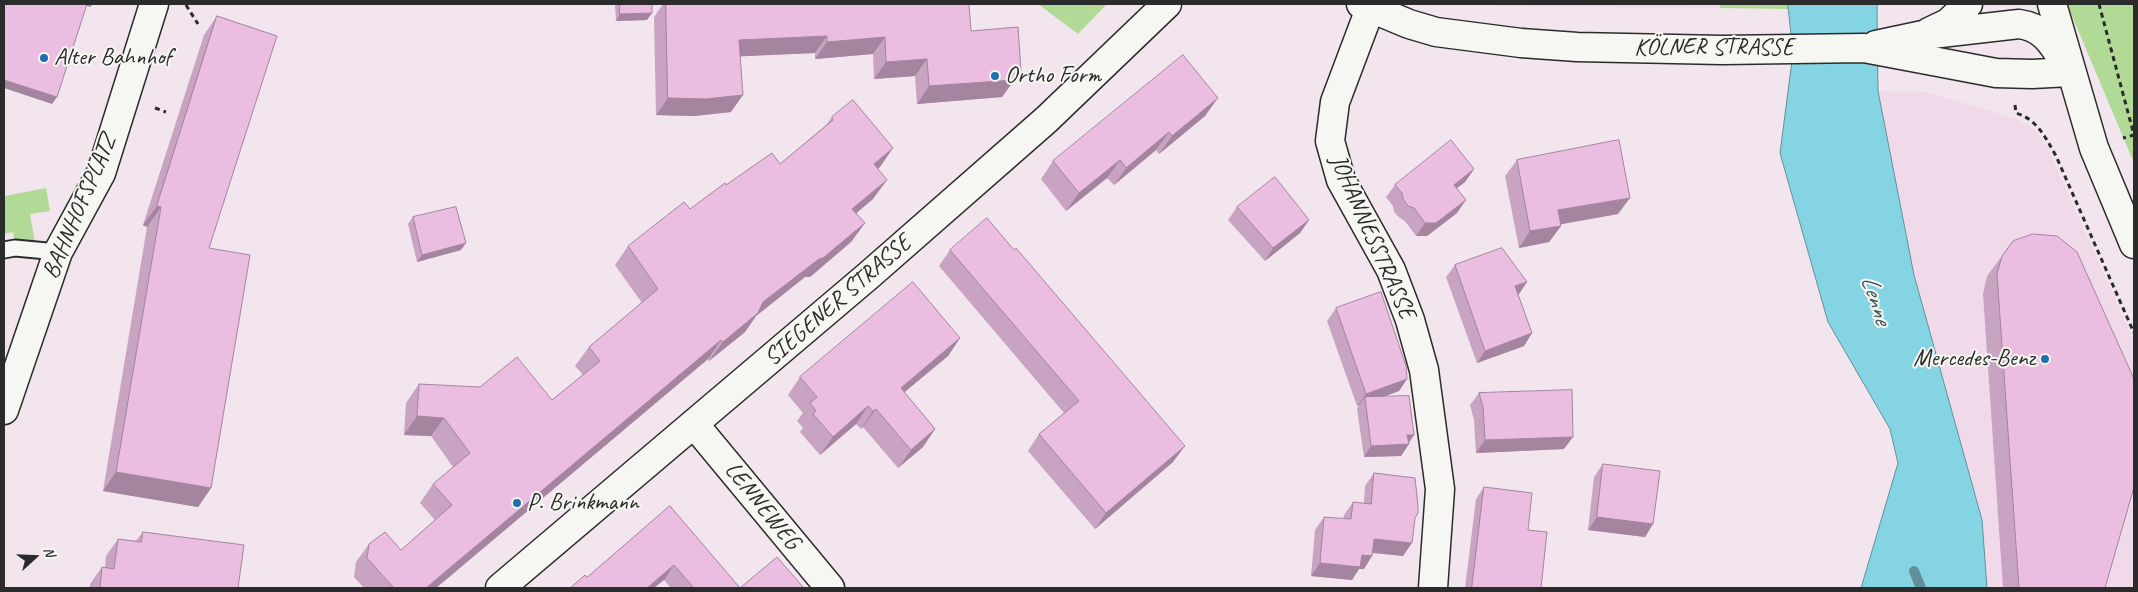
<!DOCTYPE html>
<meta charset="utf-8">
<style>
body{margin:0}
#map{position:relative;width:2138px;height:592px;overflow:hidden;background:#f2e5ed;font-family:Caveat,sans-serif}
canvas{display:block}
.frame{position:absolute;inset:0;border:5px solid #2b2b2b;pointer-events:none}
.north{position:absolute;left:10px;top:532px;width:50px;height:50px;-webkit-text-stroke:4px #f6f6f2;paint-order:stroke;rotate:70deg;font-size:14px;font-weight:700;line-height:20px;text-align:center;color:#2b2b2b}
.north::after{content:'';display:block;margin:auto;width:18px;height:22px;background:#2b2b2b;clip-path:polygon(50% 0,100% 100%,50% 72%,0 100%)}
</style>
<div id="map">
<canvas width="2138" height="592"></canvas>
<div class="frame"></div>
<div class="north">N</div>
</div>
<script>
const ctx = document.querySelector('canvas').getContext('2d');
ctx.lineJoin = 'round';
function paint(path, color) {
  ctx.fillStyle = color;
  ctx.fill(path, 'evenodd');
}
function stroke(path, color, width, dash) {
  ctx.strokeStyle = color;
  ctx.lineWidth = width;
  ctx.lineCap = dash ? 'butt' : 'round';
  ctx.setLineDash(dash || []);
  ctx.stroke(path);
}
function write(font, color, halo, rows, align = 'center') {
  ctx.font = font + ' Caveat,sans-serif';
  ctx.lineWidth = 4;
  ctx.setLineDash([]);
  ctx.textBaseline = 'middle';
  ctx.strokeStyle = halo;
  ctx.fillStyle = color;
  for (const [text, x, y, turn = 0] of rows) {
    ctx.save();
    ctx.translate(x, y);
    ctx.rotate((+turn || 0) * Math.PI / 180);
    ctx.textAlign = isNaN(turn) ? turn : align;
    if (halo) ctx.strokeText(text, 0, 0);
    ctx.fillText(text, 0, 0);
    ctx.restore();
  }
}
paint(new Path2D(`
 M 1494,4 L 1720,4 L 1720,8 L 1501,6 Z
 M 1878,91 L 1926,92 L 2013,118 L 2027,124 L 2039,134 L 2049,150 L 2134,341 L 2134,588 L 1987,588 L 1982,520 L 1917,288 Z`), '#f0d9e9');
paint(new Path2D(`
 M 1038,4 L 1107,4 L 1078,34 Z
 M 1720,4 L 1788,4 L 1789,9 L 1720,8 Z
 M 2067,4 L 2134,4 L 2134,163 Z
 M 46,188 L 50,211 L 30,214 L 35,242 L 16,246 L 13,232 L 4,234 L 4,196 Z`), '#b1da97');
const water = new Path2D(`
 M 1788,4 L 1877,4 L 1878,91 L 1914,275 L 1982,520 L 1987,588 L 1921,588 L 1919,583 L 1917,588 L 1861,588 L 1898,463 L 1890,429 L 1828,322 L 1780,153 L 1793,53 Z`);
paint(water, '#85d4e3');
stroke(water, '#619099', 1);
stroke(new Path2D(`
 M 1914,571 L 1921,588`), '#619099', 10);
const lane = new Path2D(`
 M 4,250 L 15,248 L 58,252`);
const street = new Path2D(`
 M 1370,9 L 1335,102 L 1330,141 L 1341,180 L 1391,270 L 1410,320 L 1424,370 L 1440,489 L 1433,588
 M 4,410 L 58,252 L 101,173 L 154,4
 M 694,424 L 830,588`);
const primary = new Path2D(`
 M 1361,4 L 1409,24 L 1436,32 L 1521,43 L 1577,47 L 1722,50 L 1864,48 L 1996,73 L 2032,74 L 2070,72
 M 2052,4 L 2094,148 L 2134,244
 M 1929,32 L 1948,23 L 1968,4
 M 1876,45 L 1923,35 L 2019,24 C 2042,27 2051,41 2063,60
 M 500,588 L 868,276 L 1046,120 L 1167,4`);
stroke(lane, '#2b2b2b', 19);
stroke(street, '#2b2b2b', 31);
stroke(primary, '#2b2b2b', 31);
stroke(new Path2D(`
 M 2099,4 L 2134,135 L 2123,138
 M 186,5 L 198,24
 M 2015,105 L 2016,113 C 2038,120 2045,137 2056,156 L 2134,333
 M 155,108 L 166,112`), '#2b2b2b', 3, [5, 4]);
stroke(lane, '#f6f6f2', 15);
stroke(street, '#f6f6f2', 28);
stroke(primary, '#f6f6f2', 28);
paint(new Path2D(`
 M 615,4 L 652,4 L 647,20 L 616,21 Z
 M 663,4 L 971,31 L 1021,71 L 1002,97 L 917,104 L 915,76 L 874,79 L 873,54 L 815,59 L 815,53 L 740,56 L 731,112 L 694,116 L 656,115 L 654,17 Z
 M 217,16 L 209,248 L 211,488 L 198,507 L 103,491 L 147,227 L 143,225 L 204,35 Z
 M 1205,116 L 1159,154 L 1156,150 L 1114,185 L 1107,178 L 1066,211 L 1041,179 L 1053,161 Z
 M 832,117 L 880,167 L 878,169 L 873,199 L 856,213 L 865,223 L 851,242 L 810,277 L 805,277 L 756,316 L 745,332 L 709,361 L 708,359 L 436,588 L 364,588 L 354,577 L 356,562 L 369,544 L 401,550 L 435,520 L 420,503 L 433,484 L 453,467 L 431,436 L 404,435 L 406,403 L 419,384 L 552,400 L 583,375 L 575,366 L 589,347 L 642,303 L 615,265 L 628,246 L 690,209 L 726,185 L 780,164 L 826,125 Z
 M 1517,160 L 1618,214 L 1560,224 L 1561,226 L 1549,242 L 1519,248 L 1505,176 Z
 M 1474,169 L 1465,182 L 1457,188 L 1457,213 L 1427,236 L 1416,236 L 1405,221 L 1400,218 L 1394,212 L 1393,206 L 1386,197 L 1395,185 Z
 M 1237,207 L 1309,220 L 1300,233 L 1265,261 L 1228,220 Z
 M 413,217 L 461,250 L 417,262 L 408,224 Z
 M 950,250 L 1173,462 L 1095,529 L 1028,451 L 1039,434 L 1064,413 L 939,266 Z
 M 2002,256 L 2105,588 L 2003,588 L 1983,294 L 1987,276 Z
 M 1455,265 L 1527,282 L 1518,294 L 1532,333 L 1524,346 L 1477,363 L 1446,277 Z
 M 1336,308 L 1407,379 L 1399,391 L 1383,397 L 1414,435 L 1401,456 L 1364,457 L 1357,409 L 1359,405 L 1357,406 L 1327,321 Z
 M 960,338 L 948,356 L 904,392 L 935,429 L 923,447 L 898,468 L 863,427 L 861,429 L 856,424 L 820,455 L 800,432 L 803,428 L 797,421 L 803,413 L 788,395 L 800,377 Z
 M 1479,393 L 1564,449 L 1476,453 L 1474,420 L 1470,405 Z
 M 1603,464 L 1653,524 L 1645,537 L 1588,530 L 1594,477 Z
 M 1374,473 L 1415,518 L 1403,556 L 1373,553 L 1364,569 L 1359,569 L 1352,580 L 1311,576 L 1315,530 L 1324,517 L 1343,519 L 1344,515 L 1353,502 L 1364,503 L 1365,486 Z
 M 1484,487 L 1528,530 L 1541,588 L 1465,588 L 1476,499 Z
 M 670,506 L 740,588 L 804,588 L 671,588 L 664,580 L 587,577 Z
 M 143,532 L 238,588 L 90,588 L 90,584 L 102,567 L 105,568 L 106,556 L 118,539 L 136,541 Z`), '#c9a3c2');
paint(new Path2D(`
 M 85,4 L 93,4 L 90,7 L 84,5 Z
 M 652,13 L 647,20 L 616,21 L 620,14 Z
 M 827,36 L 815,53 L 727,57 L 739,40 Z
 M 885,37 L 873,54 L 815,59 L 827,42 Z
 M 927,59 L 915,76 L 874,79 L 886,62 Z
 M 1021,71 L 1002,97 L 917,104 L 929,86 Z
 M 4,80 L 57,97 L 52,104 L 4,88 Z
 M 743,95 L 731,112 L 694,116 L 656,115 L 668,98 Z
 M 1218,98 L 1205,116 L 1159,154 L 1172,136 Z
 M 1169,132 L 1156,150 L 1114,185 L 1126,168 Z
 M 893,148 L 880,167 L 861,183 L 874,164 Z
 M 1120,160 L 1107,178 L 1066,211 L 1079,193 Z
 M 1474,169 L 1465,182 L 1445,197 L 1454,185 Z
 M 887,180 L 873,199 L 839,228 L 852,209 Z
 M 1630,198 L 1618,214 L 1546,227 L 1558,210 Z
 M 1466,200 L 1457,213 L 1427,236 L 1416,236 L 1425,223 Z
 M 157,206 L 161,207 L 147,227 L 143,225 Z
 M 1309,220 L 1300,233 L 1265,261 L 1273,248 Z
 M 865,223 L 851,242 L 810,277 L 805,277 L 756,316 L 745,332 L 709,361 L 723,342 L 763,302 Z
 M 1561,226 L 1549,242 L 1519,248 L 1530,231 Z
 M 466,243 L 461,250 L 417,262 L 422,255 Z
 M 1527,282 L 1519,294 L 1507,298 L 1515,286 Z
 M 1532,333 L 1524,346 L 1477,363 L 1485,351 Z
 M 960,338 L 948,356 L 888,406 L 901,388 Z
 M 721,340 L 708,359 L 436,588 L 426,588 Z
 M 1407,379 L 1399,391 L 1366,403 L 1365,397 L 1359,405 L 1357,406 L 1366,394 Z
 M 868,406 L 856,424 L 820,455 L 833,437 Z
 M 876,409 L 863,427 L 861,429 L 873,411 Z
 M 417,416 L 444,418 L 431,436 L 404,435 Z
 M 935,429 L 923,447 L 898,468 L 911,450 Z
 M 1407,435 L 1414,435 L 1407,445 L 1409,444 L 1401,456 L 1364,457 L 1371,446 Z
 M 1573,437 L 1564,449 L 1476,453 L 1485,440 Z
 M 1185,446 L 1173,462 L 1095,529 L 1106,513 Z
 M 116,472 L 211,488 L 198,507 L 103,491 Z
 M 1597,517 L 1653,524 L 1645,537 L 1588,530 Z
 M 1374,539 L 1412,543 L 1403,556 L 1365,552 Z
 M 1362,555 L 1372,556 L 1364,569 L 1359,569 L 1352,580 L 1311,576 L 1320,563 Z
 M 674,565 L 664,580 L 654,588 L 647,588 Z`), '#a4849e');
const building = new Path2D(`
 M 4,4 L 87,4 L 57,97 L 4,80 Z
 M 620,4 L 652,4 L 652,13 L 620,14 Z
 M 666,4 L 969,4 L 971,31 L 1018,27 L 1021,71 L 1014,80 L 929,86 L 927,59 L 886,62 L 885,37 L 827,42 L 827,36 L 739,40 L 743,95 L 706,99 L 668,98 Z
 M 217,16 L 277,36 L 209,248 L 250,255 L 211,488 L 116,472 L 161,207 L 157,206 Z
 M 1183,55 L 1218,98 L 1172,136 L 1169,132 L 1126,168 L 1120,160 L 1079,193 L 1053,161 Z
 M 853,100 L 893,148 L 874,164 L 887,180 L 852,209 L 865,223 L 823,258 L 819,259 L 763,302 L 758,313 L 723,342 L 721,340 L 426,588 L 394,588 L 367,558 L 369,544 L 385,532 L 401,550 L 452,505 L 433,484 L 470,453 L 444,418 L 417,416 L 419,384 L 480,387 L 517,357 L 552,400 L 600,361 L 589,347 L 658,289 L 628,246 L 684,202 L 690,209 L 725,183 L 726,185 L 772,153 L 780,164 L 833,120 L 832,117 Z
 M 1451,140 L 1474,169 L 1454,185 L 1466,200 L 1436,223 L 1425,223 L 1414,208 L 1408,206 L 1403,199 L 1402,193 L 1395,185 Z
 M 1619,140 L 1630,198 L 1558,210 L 1561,226 L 1530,231 L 1517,160 Z
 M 1275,177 L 1309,220 L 1273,248 L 1237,207 Z
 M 456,207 L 466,243 L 422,255 L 413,217 Z
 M 987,218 L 1014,250 L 1016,248 L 1185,446 L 1106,513 L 1039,434 L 1079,401 L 950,250 Z
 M 2033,234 L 2057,236 L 2077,252 L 2134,379 L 2134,487 L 2105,588 L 2019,588 L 1997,274 L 2002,256 L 2013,241 Z
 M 1502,248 L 1527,282 L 1515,286 L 1532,333 L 1485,351 L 1455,265 Z
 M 913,282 L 960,338 L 901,388 L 935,429 L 911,450 L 876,409 L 873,411 L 868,406 L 833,437 L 813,414 L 816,411 L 810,403 L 817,397 L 800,377 Z
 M 1381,292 L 1406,366 L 1407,379 L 1366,394 L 1336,308 Z
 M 1572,390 L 1573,437 L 1485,440 L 1483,407 L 1479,393 Z
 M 1409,396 L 1414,435 L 1407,435 L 1409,444 L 1371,446 L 1365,397 Z
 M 1603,464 L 1660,471 L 1653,524 L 1597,517 Z
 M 1374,473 L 1415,478 L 1418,505 L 1418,513 L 1415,518 L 1412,543 L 1374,539 L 1372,556 L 1362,555 L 1360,567 L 1320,563 L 1324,517 L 1351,519 L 1353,502 L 1371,504 Z
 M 1484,487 L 1532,493 L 1528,530 L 1547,532 L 1541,588 L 1472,588 Z
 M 670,506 L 740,588 L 777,557 L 804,588 L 694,588 L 674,565 L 647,588 L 570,588 L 585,575 L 587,577 Z
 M 143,532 L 244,545 L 238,588 L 100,588 L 102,567 L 114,569 L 118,539 L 141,542 Z`);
paint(building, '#eabde1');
stroke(building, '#a4849e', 1);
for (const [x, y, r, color] of [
 [44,58,5,"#1f6fb2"],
 [995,76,5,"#1f6fb2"],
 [2045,359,5,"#1f6fb2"],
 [517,503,5,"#1f6fb2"]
]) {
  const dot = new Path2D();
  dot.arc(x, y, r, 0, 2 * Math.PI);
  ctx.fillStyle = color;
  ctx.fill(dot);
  stroke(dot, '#f6f6f2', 2);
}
write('24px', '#2b2b2b', '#f6f6f2', [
 ["KÖLNER STRASSE",1714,48],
 ["BAHNHOFSPLATZ",80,207,-67],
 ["JOHANNESSTRASSE",1372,237,66],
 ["SIEGENER STRASSE",838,301,-41],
 ["LENNEWEG",762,506,51]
]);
write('24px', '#2b2b2b', '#f6f6f2', [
 ["Alter Bahnhof",54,58],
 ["Ortho Form",1005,76],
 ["Mercedes-Benz",2035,359,"right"],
 ["P. Brinkmann",527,503]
], 'left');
write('italic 25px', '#425559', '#f6f6f2', [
 ["Lenne",1875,300,72]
]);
</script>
